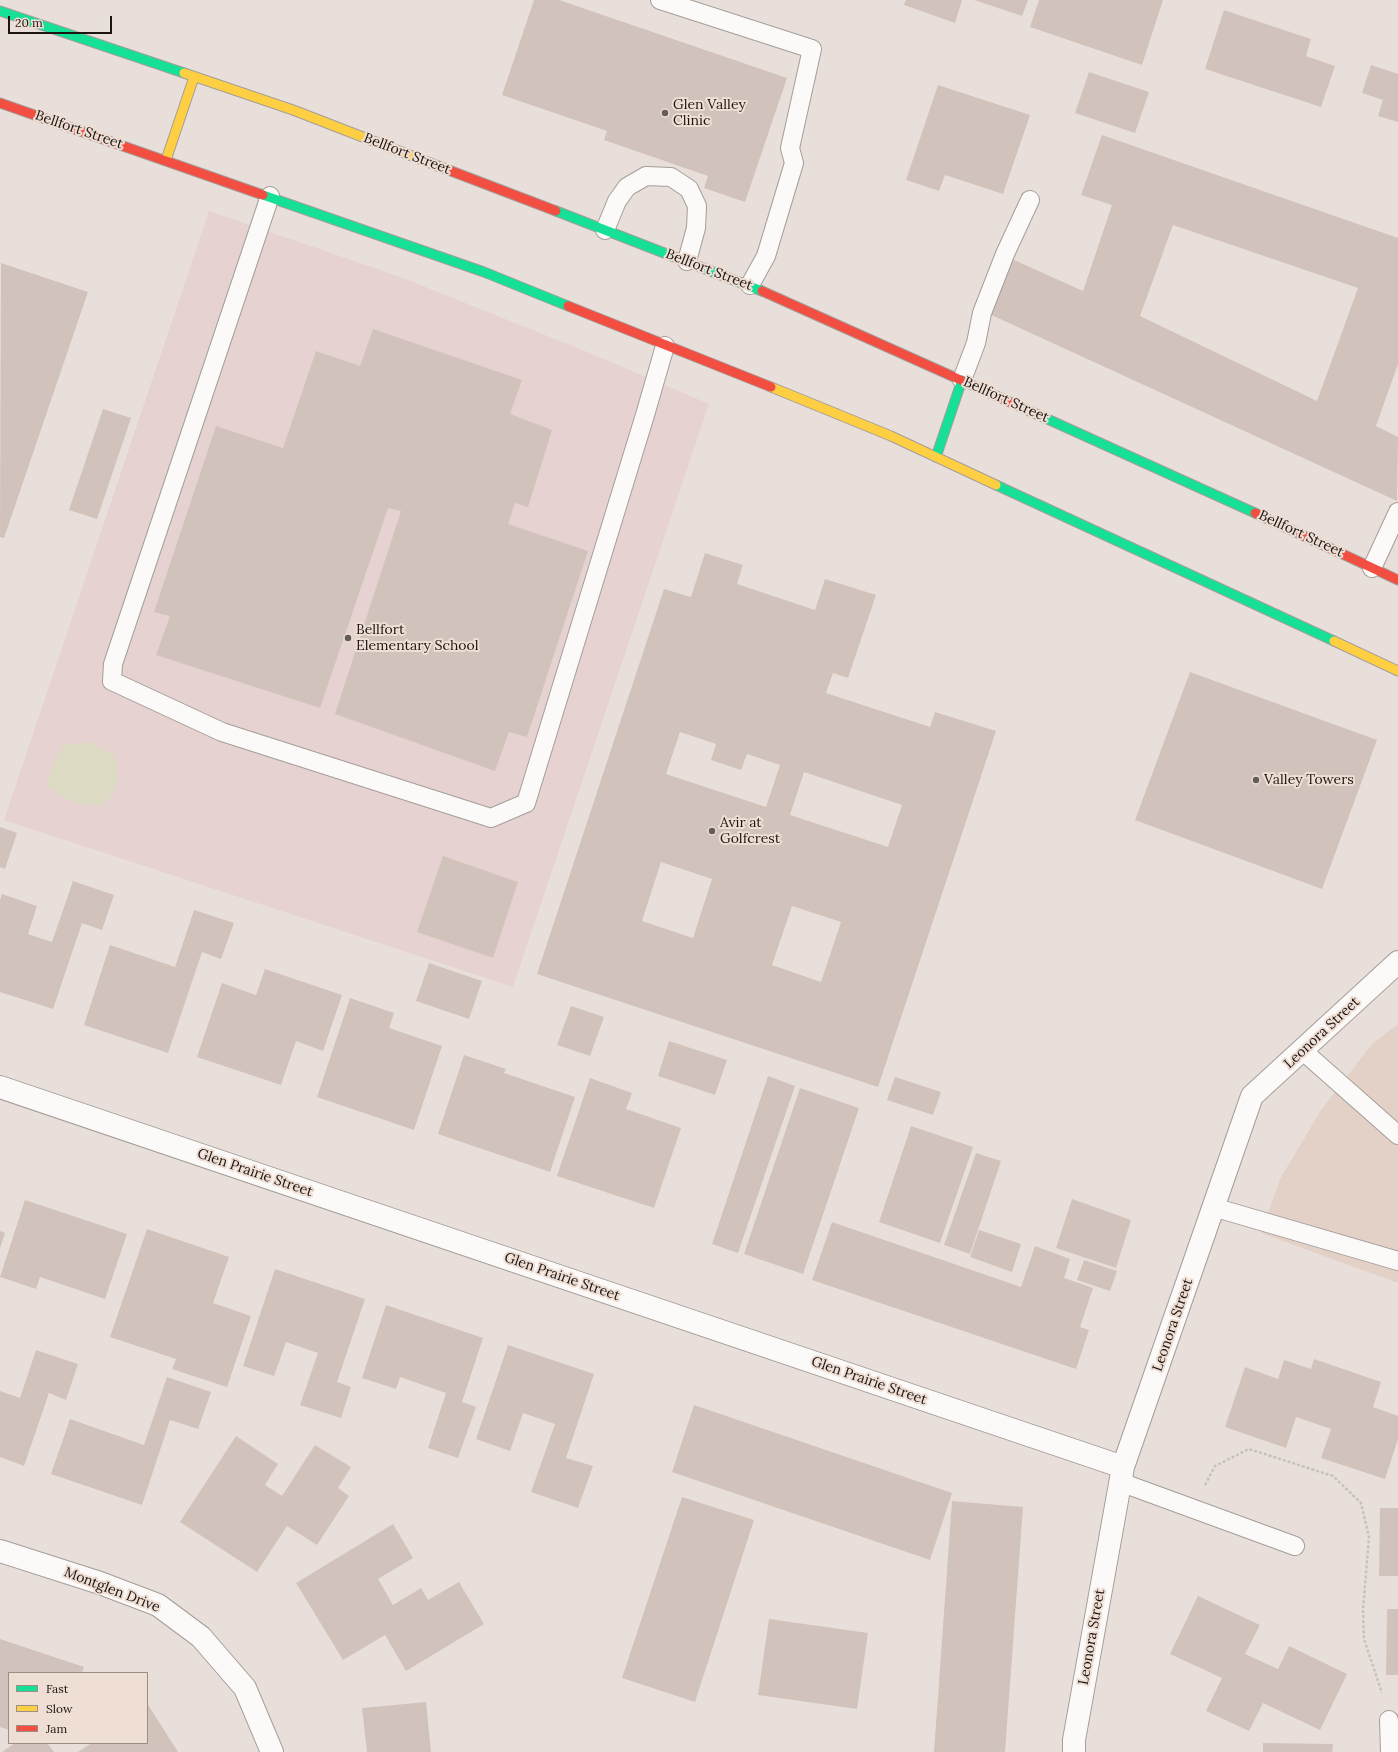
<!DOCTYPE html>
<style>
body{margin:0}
#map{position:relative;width:1398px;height:1752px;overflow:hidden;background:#e9dfda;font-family:Lora,serif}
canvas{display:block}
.legend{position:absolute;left:8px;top:1672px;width:140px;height:72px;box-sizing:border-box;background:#efded4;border:1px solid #9a8e86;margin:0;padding:5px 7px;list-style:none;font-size:12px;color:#1b1512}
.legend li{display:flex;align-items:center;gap:8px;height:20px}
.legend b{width:20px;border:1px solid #9a8e86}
.scale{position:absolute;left:8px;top:16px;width:104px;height:18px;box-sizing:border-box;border:2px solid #1b1512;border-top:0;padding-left:5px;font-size:12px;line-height:14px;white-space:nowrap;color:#1b1512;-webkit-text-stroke:3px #efded4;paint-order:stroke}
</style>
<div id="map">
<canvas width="1398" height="1752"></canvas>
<ul class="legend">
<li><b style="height:5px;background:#16e098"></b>Fast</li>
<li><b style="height:5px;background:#ffcf43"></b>Slow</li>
<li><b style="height:5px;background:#f24e42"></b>Jam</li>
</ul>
<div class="scale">20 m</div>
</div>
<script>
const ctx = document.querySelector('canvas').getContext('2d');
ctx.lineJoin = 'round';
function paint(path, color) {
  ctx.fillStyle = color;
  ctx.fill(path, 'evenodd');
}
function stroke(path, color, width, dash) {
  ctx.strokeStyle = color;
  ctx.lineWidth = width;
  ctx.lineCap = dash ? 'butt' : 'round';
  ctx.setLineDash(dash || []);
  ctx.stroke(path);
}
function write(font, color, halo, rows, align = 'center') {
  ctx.font = font + ' Lora,serif';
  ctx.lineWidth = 4;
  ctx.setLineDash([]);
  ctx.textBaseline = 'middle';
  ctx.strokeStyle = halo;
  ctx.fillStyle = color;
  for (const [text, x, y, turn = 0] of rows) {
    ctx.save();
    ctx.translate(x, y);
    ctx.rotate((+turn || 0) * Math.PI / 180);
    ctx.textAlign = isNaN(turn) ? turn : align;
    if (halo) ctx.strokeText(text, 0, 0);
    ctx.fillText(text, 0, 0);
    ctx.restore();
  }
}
paint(new Path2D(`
 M 1398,1024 L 1398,1283 L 1261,1233 L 1280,1179 L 1321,1110 L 1372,1044 Z`), '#e3d1c8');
paint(new Path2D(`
 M 209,211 L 398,276 L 590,353 L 709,404 L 513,987 L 4,820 Z`), '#e6d3d1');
paint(new Path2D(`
 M 87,742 L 113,754 L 117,762 L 118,783 L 111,797 L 100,806 C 80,804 60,800 46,784 L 57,757 L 64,745 Z`), '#dddbc3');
paint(new Path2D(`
 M 534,0 L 559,0 L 787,78 L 745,202 L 704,188 L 708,176 L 604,140 L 607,131 L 502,95 Z
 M 906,0 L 962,0 L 955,23 L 904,5 Z
 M 974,0 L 1028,0 L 1022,16 Z
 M 1039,0 L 1163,0 L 1142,65 L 1030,27 Z
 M 1224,10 L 1311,39 L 1306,56 L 1335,66 L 1321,107 L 1205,69 Z
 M 1371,65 L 1398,74 L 1398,122 L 1378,116 L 1383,100 L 1362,93 Z
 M 1089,72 L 1149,92 L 1135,133 L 1075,113 Z
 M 938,85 L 1030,115 L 1003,194 L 945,175 L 939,191 L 906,180 Z
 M 1102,135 L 1398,238 L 1398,364 L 1376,426 L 1398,437 L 1397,501 L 987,313 L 1012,259 L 1083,291 L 1112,205 L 1081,195 ZM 1173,225 L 1358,288 L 1317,401 L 1140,316 Z
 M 1,263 L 88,292 L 4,538 L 0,537 Z
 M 373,329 L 522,380 L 510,414 L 552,430 L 528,507 L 515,503 L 508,524 L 588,551 L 527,737 L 509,732 L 495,771 L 335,714 L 401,511 L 388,508 L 320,708 L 156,655 L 170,616 L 154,612 L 216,426 L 283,448 L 316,351 L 360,366 Z
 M 103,409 L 131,418 L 97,519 L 69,510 Z
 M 705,553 L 743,565 L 737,584 L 815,610 L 825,579 L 876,595 L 848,678 L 833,673 L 826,693 L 930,727 L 935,712 L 996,731 L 878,1087 L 537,974 L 664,589 L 691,597 ZM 680,732 L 716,744 L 711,760 L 741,770 L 747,754 L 780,765 L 766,807 L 666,774 ZM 804,772 L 902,805 L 888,847 L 790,815 ZM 661,862 L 712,879 L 693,938 L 642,921 ZM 792,906 L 841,922 L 821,982 L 772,965 Z
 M 1190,672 L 1377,740 L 1322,889 L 1135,820 Z
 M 0,827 L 17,833 L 5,869 L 0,867 Z
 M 443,856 L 518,882 L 493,958 L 417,932 Z
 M 73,881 L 114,895 L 102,930 L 82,923 L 53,1009 L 0,992 L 0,900 L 2,894 L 37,906 L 28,934 L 52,942 Z
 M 194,910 L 234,923 L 221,959 L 202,952 L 168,1053 L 84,1025 L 110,945 L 175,967 Z
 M 429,963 L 482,981 L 469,1019 L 416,1001 Z
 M 265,969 L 342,995 L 323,1051 L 296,1041 L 281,1085 L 197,1057 L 222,983 L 256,995 Z
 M 350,998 L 394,1013 L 389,1028 L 442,1046 L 414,1130 L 317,1097 Z
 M 571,1006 L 604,1017 L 590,1056 L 557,1045 Z
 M 669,1041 L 727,1060 L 715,1095 L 658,1076 Z
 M 464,1055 L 506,1069 L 504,1073 L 575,1097 L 550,1172 L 438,1134 Z
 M 768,1076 L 795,1086 L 738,1253 L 712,1244 Z
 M 895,1077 L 941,1092 L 933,1115 L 887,1100 Z
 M 590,1078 L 632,1093 L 626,1109 L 681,1128 L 654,1208 L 557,1176 Z
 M 800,1088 L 859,1108 L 803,1274 L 744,1254 Z
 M 911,1126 L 973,1147 L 940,1243 L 879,1222 Z
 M 976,1153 L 1001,1161 L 970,1254 L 944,1245 Z
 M 1072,1199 L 1131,1220 L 1116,1268 L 1056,1248 Z
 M 25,1200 L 127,1234 L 105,1299 L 40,1277 L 36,1289 L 0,1277 Z
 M 832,1222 L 1021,1287 L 1035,1246 L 1070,1259 L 1064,1278 L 1093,1288 L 1080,1327 L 1089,1330 L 1076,1369 L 812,1280 Z
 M 147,1229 L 229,1257 L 213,1303 L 251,1316 L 227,1387 L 172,1369 L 176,1359 L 110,1337 Z
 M 979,1230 L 1021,1244 L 1012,1272 L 970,1257 Z
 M 0,1231 L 5,1233 L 0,1248 Z
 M 1084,1260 L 1117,1271 L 1110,1291 L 1077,1280 Z
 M 275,1269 L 365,1299 L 337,1382 L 351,1387 L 341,1418 L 300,1405 L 318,1353 L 286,1342 L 274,1376 L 243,1366 Z
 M 386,1305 L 483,1338 L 462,1402 L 476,1407 L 458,1458 L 428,1448 L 446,1393 L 400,1377 L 396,1389 L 362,1378 Z
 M 508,1345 L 594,1374 L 566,1458 L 593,1466 L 578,1508 L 531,1492 L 555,1424 L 523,1413 L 510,1451 L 476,1439 Z
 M 36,1350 L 78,1364 L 66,1400 L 49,1393 L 24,1466 L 0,1457 L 0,1391 L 20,1398 Z
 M 1314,1359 L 1381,1382 L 1373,1407 L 1398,1416 L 1398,1439 L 1385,1479 L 1321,1458 L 1331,1429 L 1296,1417 L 1286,1448 L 1225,1427 L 1245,1367 L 1278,1379 L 1284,1360 L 1311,1369 Z
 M 167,1377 L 211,1392 L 198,1429 L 170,1420 L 142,1505 L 51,1474 L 70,1419 L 144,1445 Z
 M 694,1405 L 952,1493 L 930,1560 L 672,1472 Z
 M 236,1436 L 278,1464 L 265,1485 L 282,1496 L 315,1445 L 351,1467 L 338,1488 L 349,1496 L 317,1545 L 287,1526 L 257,1572 L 180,1522 Z
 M 682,1497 L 754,1520 L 695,1702 L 622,1678 Z
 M 952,1501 L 1023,1507 L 1005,1752 L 934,1752 Z
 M 1380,1508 L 1398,1508 L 1398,1576 L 1379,1576 Z
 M 393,1524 L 413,1558 L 378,1579 L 393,1605 L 421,1588 L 428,1600 L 459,1582 L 484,1624 L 406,1671 L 385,1635 L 343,1660 L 296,1583 Z
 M 1198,1596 L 1260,1625 L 1245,1654 L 1278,1669 L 1289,1646 L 1347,1674 L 1320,1730 L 1263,1703 L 1249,1731 L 1206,1711 L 1222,1678 L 1170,1654 Z
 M 1387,1609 L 1398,1609 L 1398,1675 L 1386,1675 Z
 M 769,1619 L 868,1633 L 857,1709 L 758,1695 Z
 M 0,1639 L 84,1667 L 82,1673 L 9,1673 L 9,1730 L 0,1727 Z
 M 426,1702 L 431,1752 L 367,1752 L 362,1708 Z
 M 147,1703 L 178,1752 L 78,1752 L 92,1743 L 147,1743 Z
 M 15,1743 L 47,1743 L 54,1752 L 2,1752 Z
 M 1263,1743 L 1333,1744 L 1332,1752 L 1263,1752 Z`), '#d1c3bb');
const lane = new Path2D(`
 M 660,0 L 812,49 L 790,148 L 794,163 L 766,256 L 750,285
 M 270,196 L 113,664 L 112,681 L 222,732 L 491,818 L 526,803 L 645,415 L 665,346
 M 605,230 L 617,201 L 627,187 L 646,176 L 671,177 L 689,189 L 697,206 L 696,228 L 687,261
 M 962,380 L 976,343 L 982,313 L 1005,254 L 1030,200
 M 1372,568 L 1398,512
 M 1303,1051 L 1398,1135
 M 1213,1207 L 1398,1261
 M 1120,1482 L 1295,1546
 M 1389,1720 L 1390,1752`);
const street = new Path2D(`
 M 0,1087 L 1123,1467
 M 0,1551 L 100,1583 L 158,1605 L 201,1637 L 245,1688 L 272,1752
 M 1074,1752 L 1074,1740 L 1123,1467 L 1252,1096 L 1398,962`);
const fast = new Path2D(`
 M 0,11 L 184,73
 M 263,195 L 484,272 L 568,306
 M 556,211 L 762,291
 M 1012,403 L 1255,513
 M 936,457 L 962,380
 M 996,485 L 1334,641`);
const slow = new Path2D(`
 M 184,73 L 293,110 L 417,158
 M 166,160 L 194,77
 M 771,387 L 891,436 L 996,485
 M 1334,641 L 1398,671`);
const jam = new Path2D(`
 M 0,103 L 263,195
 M 417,158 L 556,211
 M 762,291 L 1012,403
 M 568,306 L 771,387
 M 1255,513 L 1398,580`);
stroke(lane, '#a49d99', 20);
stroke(street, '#a49d99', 24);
stroke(fast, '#a49d99', 11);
stroke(slow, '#a49d99', 11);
stroke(jam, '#a49d99', 11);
stroke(new Path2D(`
 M 1205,1485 L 1215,1466 L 1249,1449 L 1333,1476 L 1361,1503 L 1369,1537 L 1363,1610 L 1364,1639 L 1382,1693`), '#c4c2c0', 2.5, [3, 2]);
stroke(lane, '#fcfaf9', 18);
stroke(street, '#fcfaf9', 22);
stroke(fast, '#16e098', 9);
stroke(slow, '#ffcf43', 9);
stroke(jam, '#f24e42', 9);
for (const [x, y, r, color] of [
 [665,113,4,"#635c58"],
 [348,638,4,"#635c58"],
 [1256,780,4,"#635c58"],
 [712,831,4,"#635c58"]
]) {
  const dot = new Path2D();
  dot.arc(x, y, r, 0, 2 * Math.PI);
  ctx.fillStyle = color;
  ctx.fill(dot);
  stroke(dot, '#efded4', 1.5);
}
write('14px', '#1b1512', '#efded4', [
 ["Glen Valley",673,105],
 ["Clinic",673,121],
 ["Bellfort",356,630],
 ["Elementary School",356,646],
 ["Valley Towers",1264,780],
 ["Avir at",720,823],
 ["Golfcrest",720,839]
], 'left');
write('14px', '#1b1512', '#efded4', [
 ["Bellfort Street",79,130,19],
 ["Bellfort Street",407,154,21],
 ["Bellfort Street",709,270,21],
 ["Bellfort Street",1006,400,24],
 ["Bellfort Street",1301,534,25],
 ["Leonora Street",1322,1033,-43],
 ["Glen Prairie Street",255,1173,19],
 ["Glen Prairie Street",562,1277,19],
 ["Leonora Street",1173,1325,-71],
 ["Glen Prairie Street",869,1381,19],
 ["Montglen Drive",112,1590,21],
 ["Leonora Street",1092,1637,-80]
]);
</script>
